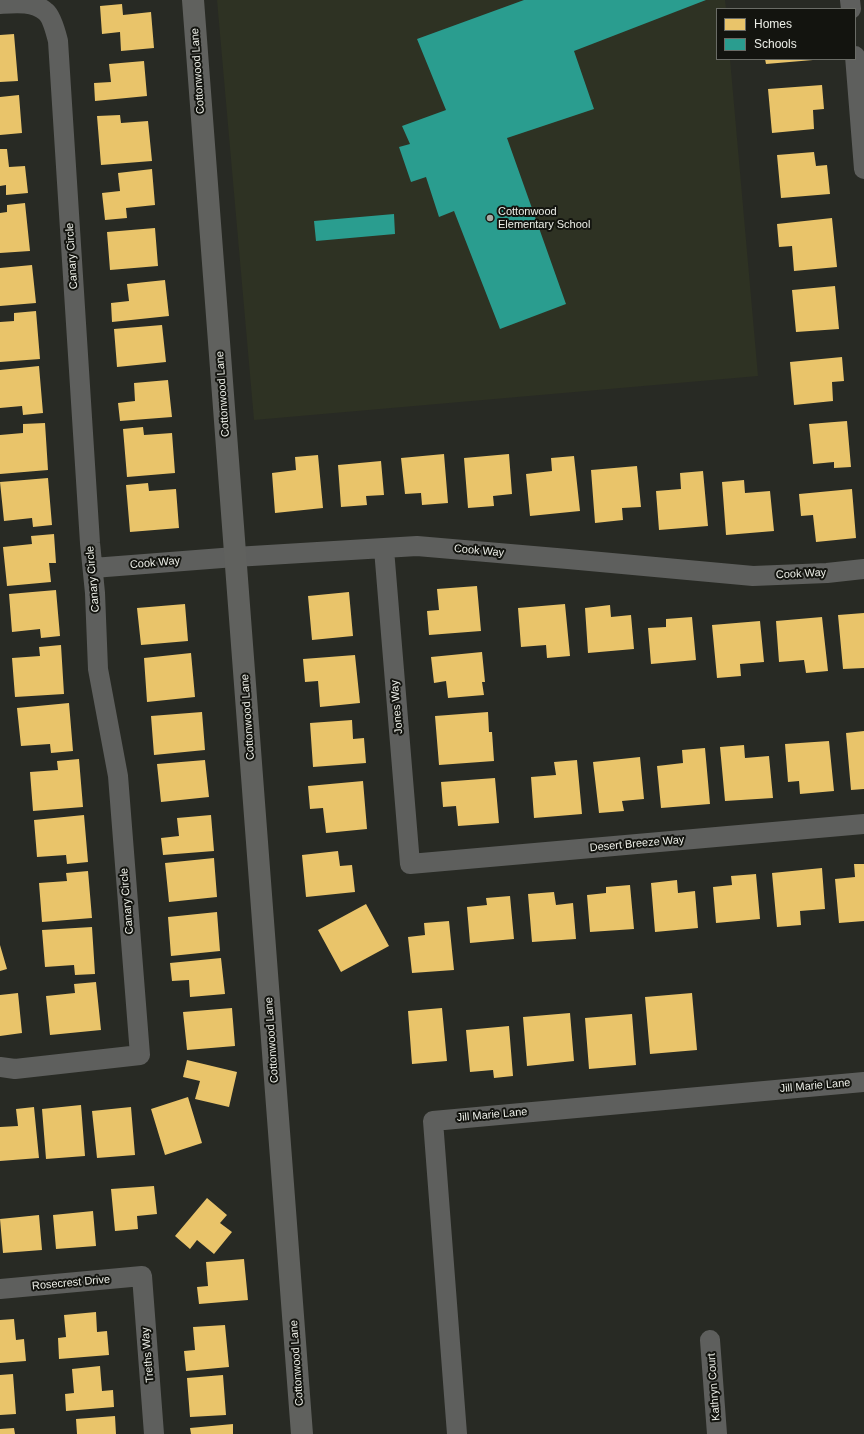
<!DOCTYPE html>
<style>
body{margin:0}
#map{position:relative;width:864px;height:1434px;overflow:hidden;background:#282a24;font-family:Helvetica,sans-serif}
canvas{display:block}
.legend{position:absolute;left:716px;top:8px;width:140px;height:52px;box-sizing:border-box;background:#13140f;border:1px solid #6a6c66;margin:0;padding:5px 7px;list-style:none;font-size:12px;color:#edefe8}
.legend li{display:flex;align-items:center;gap:8px;height:20px}
.legend b{width:20px;border:1px solid #6a6c66}
</style>
<div id="map">
<canvas width="864" height="1434"></canvas>
<ul class="legend">
<li><b style="height:11px;background:#e9c46a"></b>Homes</li>
<li><b style="height:11px;background:#2a9d8f"></b>Schools</li>
</ul>
</div>
<script>
const ctx = document.querySelector('canvas').getContext('2d');
ctx.lineJoin = 'round';
function paint(path, color) {
  ctx.fillStyle = color;
  ctx.fill(path, 'evenodd');
}
function stroke(path, color, width, dash) {
  ctx.strokeStyle = color;
  ctx.lineWidth = width;
  ctx.lineCap = dash ? 'butt' : 'round';
  ctx.setLineDash(dash || []);
  ctx.stroke(path);
}
function write(font, color, halo, rows, align = 'center') {
  ctx.font = font + ' Helvetica,sans-serif';
  ctx.lineWidth = 4;
  ctx.setLineDash([]);
  ctx.textBaseline = 'middle';
  ctx.strokeStyle = halo;
  ctx.fillStyle = color;
  for (const [text, x, y, turn = 0] of rows) {
    ctx.save();
    ctx.translate(x, y);
    ctx.rotate((+turn || 0) * Math.PI / 180);
    ctx.textAlign = isNaN(turn) ? turn : align;
    if (halo) ctx.strokeText(text, 0, 0);
    ctx.fillText(text, 0, 0);
    ctx.restore();
  }
}
paint(new Path2D(`
 M 217,0 L 725,0 L 726,9 L 717,9 L 717,59 L 730,59 L 758,376 L 254,420 Z`), '#2e3223');
paint(new Path2D(`
 M 122,4 L 123,15 L 151,12 L 154,48 L 121,51 L 120,32 L 102,34 L 100,6 Z
 M 14,34 L 18,81 L 0,82 L 0,35 Z
 M 765,59 L 813,59 L 813,60 L 766,64 Z
 M 144,61 L 147,96 L 95,101 L 94,83 L 111,82 L 109,64 Z
 M 822,85 L 824,109 L 813,110 L 814,129 L 772,133 L 768,89 Z
 M 19,95 L 22,133 L 0,135 L 0,97 Z
 M 120,115 L 121,123 L 148,121 L 152,161 L 101,165 L 97,116 Z
 M 0,149 L 7,149 L 9,167 L 25,166 L 28,193 L 6,195 L 6,185 L 0,186 Z
 M 814,152 L 816,166 L 827,165 L 830,194 L 781,198 L 777,155 Z
 M 152,169 L 155,205 L 126,208 L 127,218 L 105,220 L 102,193 L 120,191 L 118,173 Z
 M 25,203 L 30,251 L 0,253 L 0,213 L 7,212 L 7,205 Z
 M 832,218 L 837,267 L 794,271 L 792,246 L 779,247 L 777,224 Z
 M 155,228 L 158,266 L 110,270 L 107,232 Z
 M 32,265 L 36,303 L 0,306 L 0,268 Z
 M 165,280 L 169,316 L 112,322 L 111,303 L 129,301 L 127,284 Z
 M 835,286 L 839,329 L 796,332 L 792,290 Z
 M 36,311 L 40,359 L 0,362 L 0,322 L 14,321 L 14,313 Z
 M 162,325 L 166,362 L 117,367 L 114,329 Z
 M 842,357 L 844,381 L 832,382 L 833,401 L 794,405 L 790,362 Z
 M 39,366 L 43,413 L 23,415 L 22,406 L 0,408 L 0,370 Z
 M 168,380 L 172,417 L 120,421 L 118,403 L 135,401 L 134,383 Z
 M 847,421 L 851,467 L 834,468 L 834,462 L 813,464 L 809,424 Z
 M 45,423 L 48,470 L 0,474 L 0,435 L 23,433 L 23,424 Z
 M 143,427 L 144,435 L 172,433 L 175,473 L 127,477 L 123,429 Z
 M 444,454 L 448,503 L 422,505 L 421,493 L 405,494 L 401,458 Z
 M 509,454 L 512,494 L 493,496 L 494,506 L 468,508 L 464,458 Z
 M 318,455 L 323,508 L 275,513 L 272,473 L 296,470 L 295,457 Z
 M 574,456 L 580,511 L 530,516 L 526,474 L 552,471 L 551,458 Z
 M 381,461 L 384,495 L 366,496 L 367,505 L 341,507 L 338,465 Z
 M 637,466 L 641,507 L 622,508 L 623,520 L 595,523 L 591,470 Z
 M 703,471 L 708,526 L 659,530 L 656,491 L 681,489 L 680,473 Z
 M 48,478 L 52,525 L 33,527 L 32,518 L 4,521 L 0,482 Z
 M 744,480 L 745,493 L 770,491 L 774,531 L 726,535 L 722,482 Z
 M 148,483 L 149,491 L 176,489 L 179,528 L 130,532 L 126,485 Z
 M 852,489 L 856,538 L 816,542 L 813,515 L 801,516 L 799,494 Z
 M 54,534 L 56,563 L 49,563 L 51,582 L 7,586 L 3,547 L 32,544 L 31,536 Z
 M 477,586 L 481,631 L 429,635 L 427,611 L 439,610 L 437,589 Z
 M 56,590 L 60,636 L 41,638 L 40,629 L 12,632 L 9,594 Z
 M 349,592 L 353,636 L 312,640 L 308,596 Z
 M 185,604 L 188,641 L 141,645 L 137,608 Z
 M 565,604 L 570,656 L 547,658 L 546,645 L 521,647 L 518,608 Z
 M 610,605 L 611,617 L 631,615 L 634,649 L 588,653 L 585,608 Z
 M 864,613 L 864,668 L 843,669 L 838,615 Z
 M 692,617 L 696,660 L 651,664 L 648,628 L 666,627 L 666,619 Z
 M 822,617 L 828,671 L 806,673 L 804,660 L 779,662 L 776,621 Z
 M 760,621 L 764,662 L 740,664 L 741,676 L 717,678 L 712,625 Z
 M 61,645 L 64,694 L 15,697 L 12,658 L 40,656 L 39,647 Z
 M 482,652 L 485,682 L 482,682 L 484,695 L 448,698 L 446,681 L 434,683 L 431,657 Z
 M 191,653 L 195,697 L 147,702 L 144,658 Z
 M 355,655 L 360,703 L 320,707 L 318,681 L 305,682 L 303,659 Z
 M 69,703 L 73,751 L 51,753 L 50,744 L 21,746 L 17,708 Z
 M 202,712 L 205,750 L 154,755 L 151,716 Z
 M 488,712 L 489,732 L 492,732 L 494,761 L 439,765 L 435,716 Z
 M 352,720 L 353,739 L 364,738 L 366,763 L 313,767 L 310,723 Z
 M 864,731 L 864,789 L 851,790 L 846,733 Z
 M 829,741 L 834,791 L 800,794 L 799,781 L 788,782 L 785,744 Z
 M 744,745 L 745,758 L 769,756 L 773,798 L 725,801 L 720,747 Z
 M 705,748 L 710,804 L 661,808 L 657,766 L 683,763 L 682,750 Z
 M 640,757 L 644,799 L 622,801 L 624,811 L 599,813 L 593,762 Z
 M 79,759 L 83,807 L 33,811 L 30,772 L 58,770 L 57,761 Z
 M 205,760 L 209,797 L 161,802 L 157,764 Z
 M 577,760 L 582,814 L 534,818 L 531,777 L 556,775 L 554,762 Z
 M 495,778 L 499,823 L 458,826 L 456,806 L 443,807 L 441,782 Z
 M 363,781 L 367,829 L 326,833 L 323,808 L 310,809 L 308,786 Z
 M 84,815 L 88,862 L 67,864 L 66,855 L 37,857 L 34,820 Z
 M 211,815 L 214,851 L 163,855 L 161,838 L 179,836 L 177,818 Z
 M 338,851 L 340,866 L 352,865 L 355,892 L 306,897 L 302,855 Z
 M 214,858 L 217,897 L 169,902 L 165,863 Z
 M 854,864 L 864,864 L 864,921 L 839,923 L 835,879 L 855,877 Z
 M 822,868 L 825,909 L 800,911 L 801,925 L 777,927 L 772,873 Z
 M 88,871 L 92,918 L 42,922 L 39,883 L 67,881 L 66,873 Z
 M 756,874 L 760,919 L 716,923 L 713,887 L 732,885 L 731,876 Z
 M 677,880 L 678,893 L 695,891 L 698,928 L 655,932 L 651,883 Z
 M 630,885 L 634,929 L 590,932 L 587,895 L 606,893 L 606,887 Z
 M 554,892 L 556,905 L 573,903 L 576,939 L 532,942 L 528,894 Z
 M 510,896 L 514,939 L 470,943 L 467,907 L 487,905 L 486,898 Z
 M 366,904 L 389,946 L 341,972 L 318,930 Z
 M 217,912 L 220,951 L 171,956 L 168,917 Z
 M 449,921 L 454,970 L 412,973 L 408,937 L 425,935 L 424,923 Z
 M 92,927 L 95,974 L 75,975 L 74,965 L 45,967 L 42,930 Z
 M 0,945 L 7,969 L 0,971 Z
 M 221,958 L 225,994 L 190,997 L 189,980 L 172,981 L 170,963 Z
 M 96,982 L 101,1030 L 50,1035 L 46,996 L 75,993 L 74,984 Z
 M 18,993 L 22,1033 L 0,1036 L 0,995 Z
 M 692,993 L 697,1050 L 650,1054 L 645,997 Z
 M 232,1008 L 235,1046 L 187,1050 L 183,1012 Z
 M 442,1008 L 447,1061 L 412,1064 L 408,1011 Z
 M 570,1013 L 574,1061 L 527,1066 L 523,1017 Z
 M 632,1014 L 636,1065 L 589,1069 L 585,1018 Z
 M 509,1026 L 513,1076 L 494,1078 L 493,1070 L 470,1072 L 466,1030 Z
 M 187,1060 L 237,1072 L 229,1107 L 195,1099 L 200,1081 L 183,1077 Z
 M 188,1097 L 202,1143 L 165,1155 L 151,1109 Z
 M 81,1105 L 85,1156 L 46,1159 L 42,1109 Z
 M 34,1107 L 39,1158 L 0,1161 L 0,1127 L 18,1126 L 16,1109 Z
 M 131,1107 L 135,1155 L 97,1158 L 92,1111 Z
 M 154,1186 L 157,1214 L 137,1216 L 138,1229 L 115,1231 L 111,1189 Z
 M 207,1198 L 227,1215 L 220,1223 L 232,1232 L 214,1254 L 197,1240 L 190,1249 L 175,1236 Z
 M 93,1211 L 96,1246 L 56,1249 L 53,1215 Z
 M 39,1215 L 42,1250 L 3,1253 L 0,1219 Z
 M 244,1259 L 248,1300 L 199,1304 L 197,1287 L 208,1286 L 206,1262 Z
 M 96,1312 L 97,1332 L 107,1331 L 109,1355 L 59,1359 L 58,1338 L 66,1337 L 64,1315 Z
 M 14,1319 L 16,1340 L 24,1339 L 26,1361 L 0,1363 L 0,1320 Z
 M 225,1325 L 229,1367 L 186,1371 L 184,1351 L 195,1350 L 193,1327 Z
 M 100,1366 L 102,1391 L 113,1390 L 114,1407 L 66,1411 L 65,1394 L 74,1393 L 72,1369 Z
 M 13,1374 L 16,1414 L 0,1415 L 0,1375 Z
 M 223,1375 L 226,1415 L 190,1417 L 187,1378 Z
 M 115,1416 L 116,1434 L 77,1434 L 76,1419 Z
 M 233,1424 L 233,1434 L 191,1434 L 190,1428 Z
 M 14,1428 L 15,1434 L 0,1434 L 0,1429 Z`), '#e9c46a');
paint(new Path2D(`
 M 524,0 L 706,0 L 574,51 L 594,109 L 507,138 L 566,304 L 500,329 L 454,211 L 439,217 L 426,177 L 411,182 L 399,147 L 410,144 L 402,126 L 446,110 L 417,39 Z
 M 394,214 L 395,234 L 316,241 L 314,221 Z`), '#2a9d8f');
stroke(new Path2D(`
 M 850,0 L 851,9
 M 0,4 C 15,3 34,1 46,12 C 52,17 56,33 58,41 L 90,543 L 95,593 L 98,669 L 118,776 L 140,1055 L 15,1069 L 0,1067
 M 855,56 L 864,169
 M 384,549 L 410,864 L 864,824
 M 93,568 L 235,557 L 417,546 L 568,559 L 753,576 L 827,573 L 864,569
 M 0,1289 L 142,1276 L 154,1434
 M 710,1340 L 717,1434
 M 457,1434 L 433,1121 L 864,1082`), '#5e5f5d', 20);
stroke(new Path2D(`
 M 193,0 L 302,1434`), '#60615e', 22);
for (const [x, y, r, color] of [
 [490,218,4,"#a8aaa3"]
]) {
  const dot = new Path2D();
  dot.arc(x, y, r, 0, 2 * Math.PI);
  ctx.fillStyle = color;
  ctx.fill(dot);
  stroke(dot, '#13140f', 1.5);
}
write('11px', '#edefe8', '#13140f', [
 ["Cottonwood Lane",198,71,-94],
 ["Canary Circle",72,256,-94],
 ["Cottonwood Lane",223,394,-94],
 ["Cook Way",479,551,5],
 ["Cook Way",155,563,-5],
 ["Cook Way",801,574,-3],
 ["Canary Circle",93,579,-95],
 ["Jones Way",397,707,-95],
 ["Cottonwood Lane",248,717,-94],
 ["Desert Breeze Way",637,844,-5],
 ["Canary Circle",127,901,-95],
 ["Cottonwood Lane",272,1040,-94],
 ["Jill Marie Lane",815,1086,-5],
 ["Jill Marie Lane",492,1115,-5],
 ["Rosecrest Drive",71,1283,-5],
 ["Treths Way",148,1355,-95],
 ["Cottonwood Lane",297,1363,-94],
 ["Kathryn Court",714,1387,-94]
]);
write('11px', '#edefe8', '#13140f', [
 ["Cottonwood",498,212],
 ["Elementary School",498,225]
], 'left');
</script>
